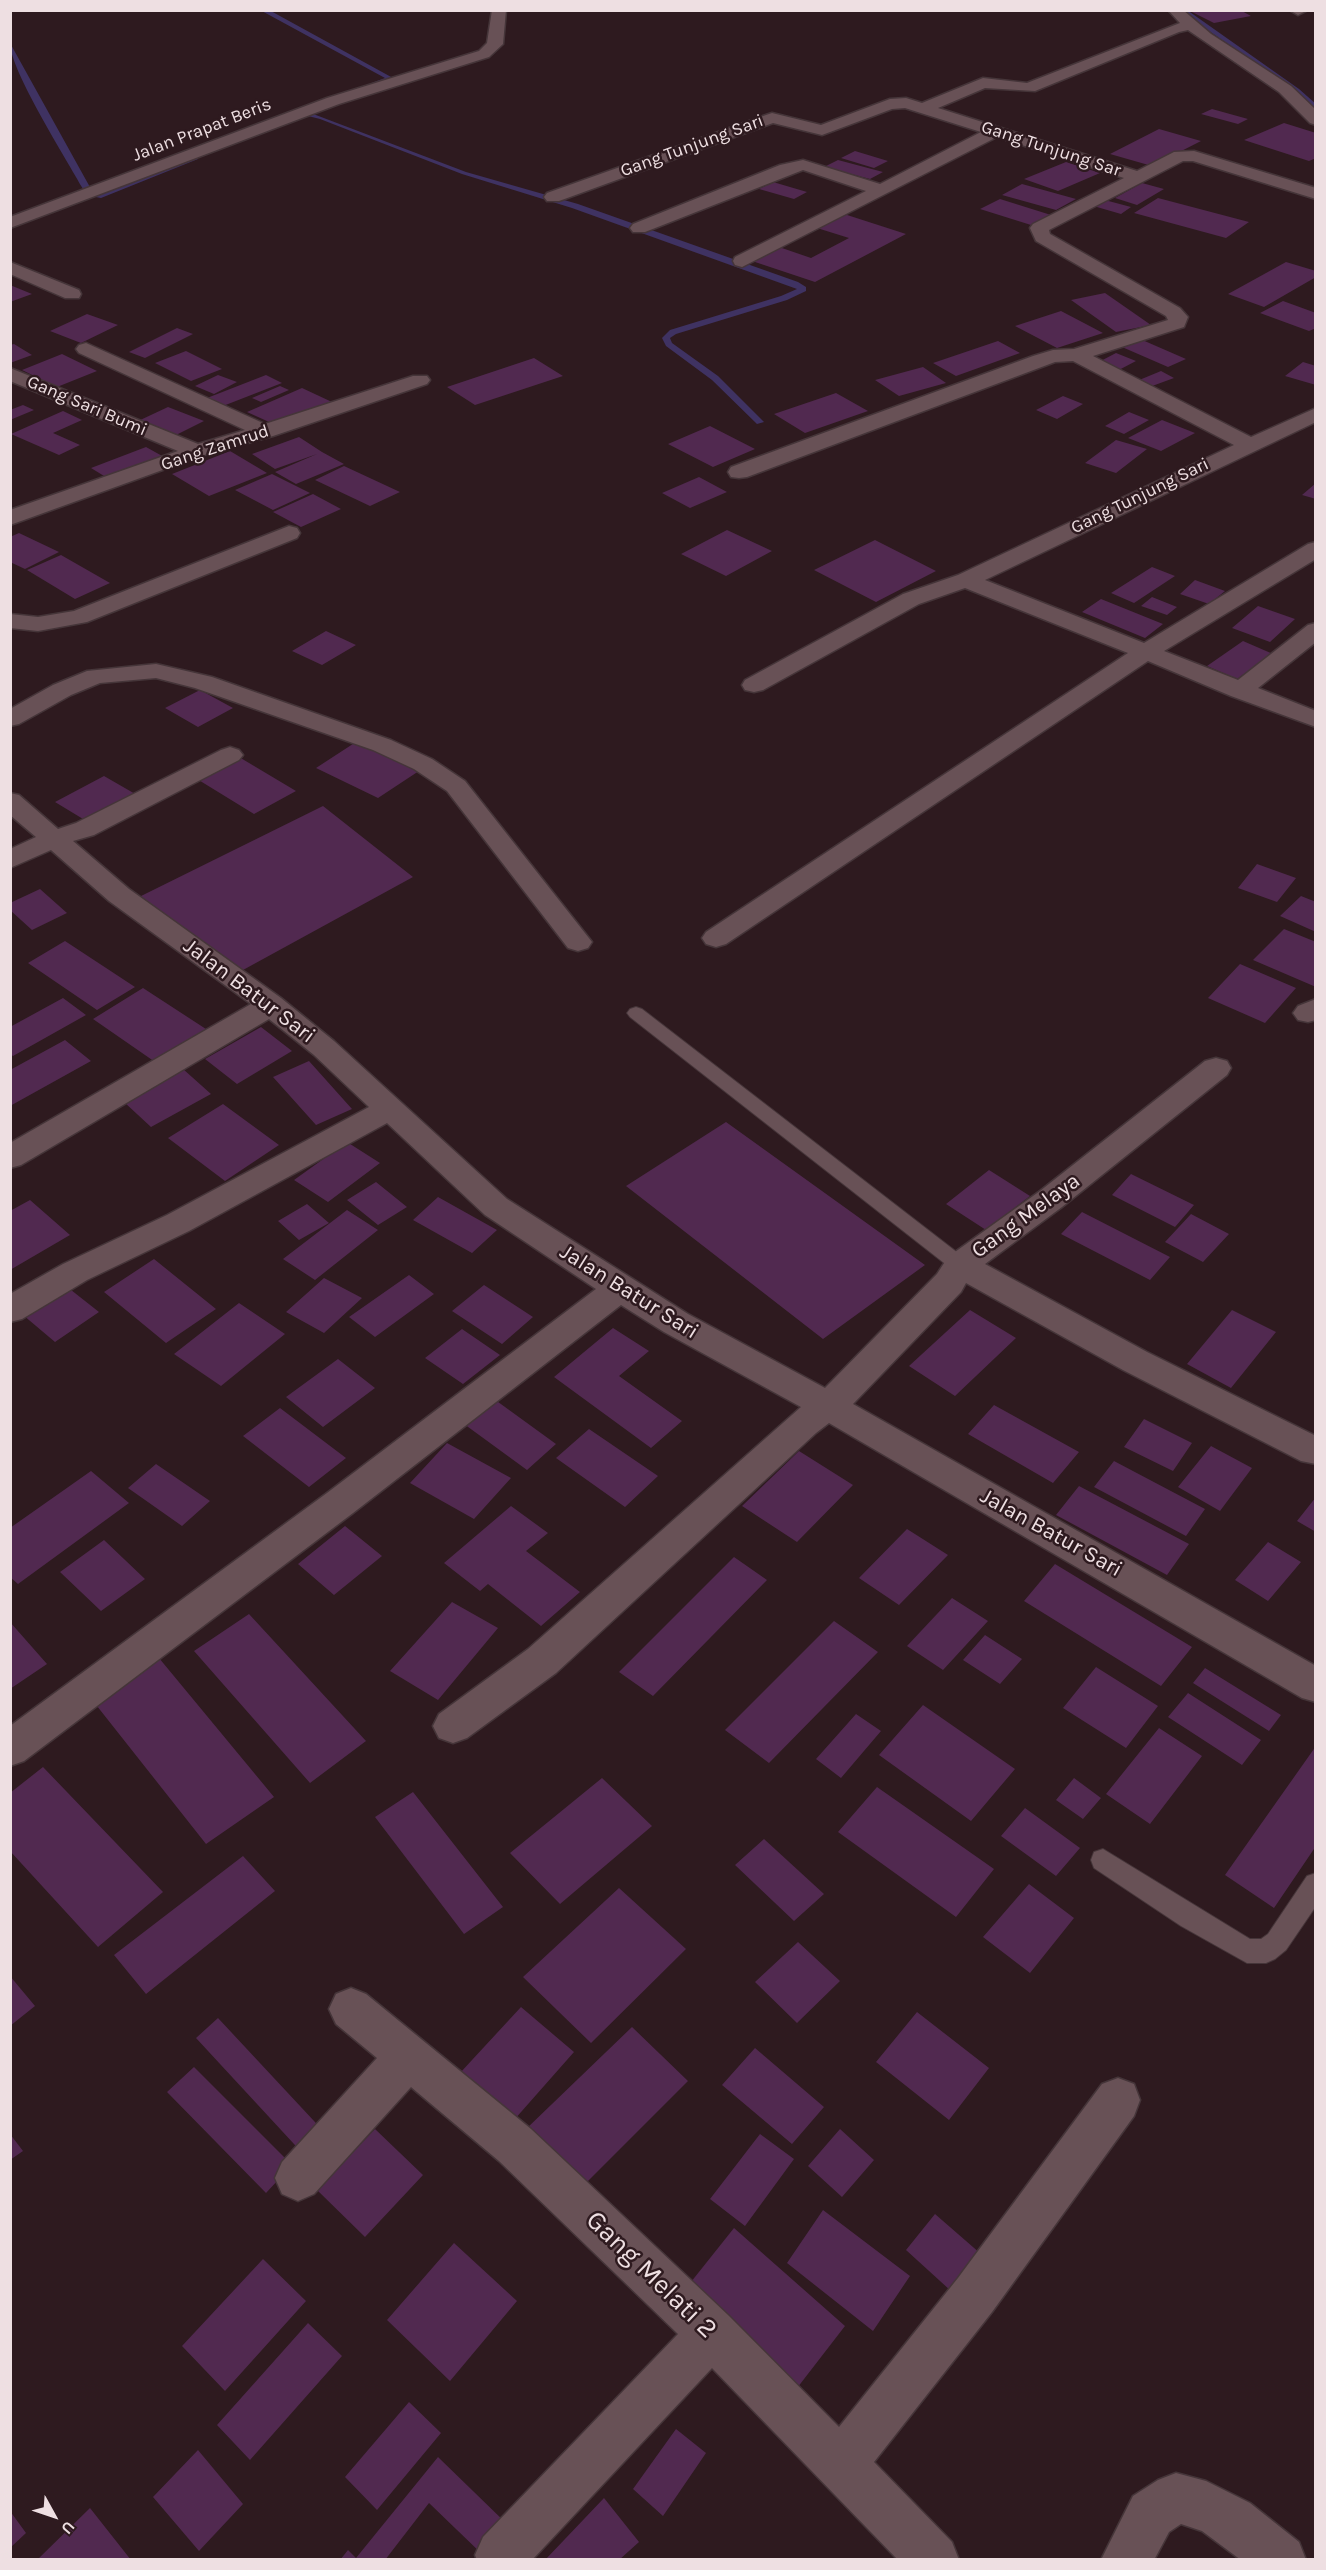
<!DOCTYPE html>
<style>
body{margin:0}
#map{position:relative;width:1326px;height:2570px;overflow:hidden;background:#2e1a1f;font-family:Karla,sans-serif}
canvas{display:block}
.frame{position:absolute;inset:0;border:12px solid #eedfe2;pointer-events:none}
.north{position:absolute;left:24px;top:2486px;width:60px;height:60px;-webkit-text-stroke:4px #2e1a1f;paint-order:stroke;rotate:130deg;font-size:16px;font-weight:700;line-height:24px;text-align:center;color:#eedfe2}
.north::after{content:'';display:block;margin:auto;width:21px;height:27px;background:#eedfe2;clip-path:polygon(50% 0,100% 100%,50% 72%,0 100%)}
</style>
<div id="map">
<canvas width="1326" height="2570"></canvas>
<div class="frame"></div>
<div class="north">U</div>
</div>
<script>
const ctx = document.querySelector('canvas').getContext('2d');
ctx.lineJoin = 'round';
function paint(path, color) {
  ctx.fillStyle = color;
  ctx.fill(path, 'evenodd');
}
function stroke(path, color, width, dash) {
  ctx.strokeStyle = color;
  ctx.lineWidth = width;
  ctx.lineCap = dash ? 'butt' : 'round';
  ctx.setLineDash(dash || []);
  ctx.stroke(path);
}
function write(font, color, halo, rows, align = 'center') {
  ctx.font = font + ' Karla,sans-serif';
  ctx.lineWidth = 5;
  ctx.setLineDash([]);
  ctx.textBaseline = 'middle';
  ctx.strokeStyle = halo;
  ctx.fillStyle = color;
  for (const [text, x, y, turn = 0] of rows) {
    ctx.save();
    ctx.translate(x, y);
    ctx.rotate((+turn || 0) * Math.PI / 180);
    ctx.textAlign = isNaN(turn) ? turn : align;
    if (halo) ctx.strokeText(text, 0, 0);
    ctx.fillText(text, 0, 0);
    ctx.restore();
  }
}
paint(new Path2D(`
 M 260,10 L 269,10 L 393,78 L 369,86 L 369,84 L 385,78 Z
 M 1179,10 L 1187,10 L 1299,89 L 1316,104 L 1316,110 L 1295,91 Z
 M 10,43 L 91,189 L 90,191 L 83,189 C 67,160 10,70 10,43 Z
 M 308,112 L 466,172 L 578,204 L 798,282 L 806,287 L 806,291 L 787,300 L 676,334 L 670,338 L 672,343 L 718,376 L 764,422 L 757,424 L 712,380 L 666,346 L 662,338 L 670,330 L 781,296 L 797,289 L 572,208 L 462,174 L 320,119 L 308,116 L 295,121 L 292,119 Z
 M 196,156 L 198,159 L 101,198 L 90,196 Z`), '#3f3262');
paint(new Path2D(`
 M 1240,10 L 1251,16 L 1214,23 L 1190,11 Z
 M 1212,109 L 1248,119 L 1238,124 L 1201,114 Z
 M 1284,123 L 1316,133 L 1316,158 L 1309,161 L 1244,140 Z
 M 1159,129 L 1201,141 L 1152,166 L 1110,154 Z
 M 855,151 L 888,161 L 874,168 L 841,158 Z
 M 838,160 L 883,172 L 870,179 L 824,167 Z
 M 1066,162 L 1100,173 L 1058,191 L 1024,179 Z
 M 773,182 L 807,192 L 794,199 L 759,189 Z
 M 1142,183 L 1164,189 L 1137,205 L 1115,198 Z
 M 1022,184 L 1076,199 L 1056,210 L 1002,195 Z
 M 1158,198 L 1249,222 L 1226,238 L 1134,213 Z
 M 1000,199 L 1051,215 L 1031,225 L 980,209 Z
 M 1101,199 L 1131,207 L 1121,214 L 1090,205 Z
 M 844,214 L 906,234 L 815,282 L 752,261 L 779,247 L 811,258 L 849,238 L 817,228 Z
 M 1286,262 L 1316,271 L 1316,277 L 1264,307 L 1228,294 Z
 M 10,285 L 32,294 L 10,302 Z
 M 1105,293 L 1151,325 L 1116,332 L 1071,300 Z
 M 1283,301 L 1316,313 L 1316,328 L 1309,331 L 1260,313 Z
 M 1061,311 L 1103,333 L 1057,348 L 1015,326 Z
 M 87,314 L 118,325 L 81,343 L 50,331 Z
 M 177,328 L 193,334 L 145,358 L 129,352 Z
 M 1140,339 L 1186,359 L 1168,367 L 1122,347 Z
 M 998,341 L 1020,353 L 956,376 L 933,363 Z
 M 14,344 L 32,355 L 10,363 L 10,345 Z
 M 186,351 L 222,369 L 191,381 L 155,363 Z
 M 1116,353 L 1136,361 L 1115,372 L 1095,364 Z
 M 62,354 L 97,371 L 57,387 L 22,370 Z
 M 534,358 L 563,376 L 475,405 L 447,387 Z
 M 1303,362 L 1316,366 L 1316,385 L 1285,376 Z
 M 923,367 L 946,383 L 899,396 L 875,380 Z
 M 1161,371 L 1174,378 L 1144,389 L 1132,383 Z
 M 218,375 L 237,382 L 214,394 L 195,386 Z
 M 266,375 L 282,383 L 223,406 L 207,398 Z
 M 280,386 L 289,390 L 261,402 L 252,398 Z
 M 302,388 L 332,402 L 278,426 L 247,412 Z
 M 836,393 L 868,411 L 805,433 L 774,414 Z
 M 1063,396 L 1083,404 L 1057,419 L 1036,410 Z
 M 23,405 L 34,410 L 10,420 L 10,410 Z
 M 168,407 L 204,421 L 172,437 L 136,422 Z
 M 63,411 L 82,420 L 53,433 L 80,445 L 59,455 L 11,434 Z
 M 1129,412 L 1149,420 L 1124,434 L 1105,426 Z
 M 1162,420 L 1195,433 L 1161,451 L 1128,438 Z
 M 710,426 L 755,449 L 713,467 L 668,444 Z
 M 299,437 L 322,452 L 344,464 L 296,484 L 275,472 L 317,454 L 275,469 L 252,454 Z
 M 1116,440 L 1147,449 L 1116,473 L 1085,463 Z
 M 146,447 L 164,457 L 109,479 L 91,468 Z
 M 230,451 L 267,473 L 209,496 L 172,474 Z
 M 344,466 L 400,492 L 370,506 L 315,480 Z
 M 272,474 L 310,493 L 273,510 L 235,490 Z
 M 699,477 L 727,492 L 690,508 L 662,493 Z
 M 1316,483 L 1316,499 L 1302,495 Z
 M 313,494 L 341,509 L 301,527 L 273,512 Z
 M 727,530 L 772,551 L 726,576 L 681,554 Z
 M 19,533 L 59,552 L 25,569 L 10,562 L 10,537 Z
 M 875,540 L 936,571 L 876,602 L 814,570 Z
 M 61,555 L 110,583 L 75,599 L 27,570 Z
 M 1152,567 L 1175,576 L 1134,603 L 1111,593 Z
 M 1195,580 L 1225,591 L 1209,604 L 1180,594 Z
 M 1152,597 L 1177,607 L 1167,615 L 1141,606 Z
 M 1101,599 L 1163,624 L 1145,638 L 1082,612 Z
 M 1258,606 L 1295,619 L 1270,642 L 1232,628 Z
 M 326,631 L 356,645 L 322,665 L 292,651 Z
 M 1243,641 L 1273,654 L 1237,679 L 1207,666 Z
 M 200,690 L 233,708 L 198,727 L 165,708 Z
 M 359,740 L 422,769 L 378,798 L 316,768 Z
 M 239,757 L 296,791 L 254,814 L 197,779 Z
 M 104,776 L 137,795 L 88,822 L 55,802 Z
 M 323,806 L 413,877 L 243,970 L 139,897 Z
 M 1257,864 L 1296,878 L 1277,902 L 1238,888 Z
 M 40,889 L 67,913 L 32,930 L 10,910 L 10,903 Z
 M 1301,896 L 1316,902 L 1316,932 L 1280,916 Z
 M 1284,929 L 1316,942 L 1316,987 L 1253,960 Z
 M 65,941 L 135,987 L 97,1010 L 28,963 Z
 M 1240,964 L 1296,988 L 1265,1023 L 1208,998 Z
 M 143,988 L 209,1031 L 158,1064 L 93,1019 Z
 M 63,998 L 86,1015 L 13,1056 L 10,1054 L 10,1027 Z
 M 261,1027 L 292,1051 L 237,1084 L 205,1059 Z
 M 65,1040 L 91,1061 L 10,1106 L 10,1070 Z
 M 309,1061 L 352,1109 L 316,1125 L 273,1077 Z
 M 183,1069 L 211,1094 L 151,1127 L 124,1102 Z
 M 223,1104 L 279,1145 L 225,1181 L 168,1138 Z
 M 726,1122 L 925,1265 L 823,1339 L 626,1186 Z
 M 347,1142 L 380,1163 L 328,1202 L 294,1180 Z
 M 989,1170 L 1030,1196 L 986,1230 L 946,1204 Z
 M 1131,1174 L 1194,1205 L 1175,1227 L 1112,1195 Z
 M 376,1182 L 407,1207 L 378,1225 L 347,1200 Z
 M 438,1197 L 497,1230 L 472,1253 L 413,1220 Z
 M 30,1200 L 70,1235 L 10,1270 L 10,1211 Z
 M 307,1204 L 329,1223 L 299,1240 L 278,1221 Z
 M 347,1210 L 378,1230 L 315,1280 L 283,1259 Z
 M 1082,1212 L 1170,1257 L 1150,1280 L 1061,1234 Z
 M 1191,1214 L 1229,1234 L 1203,1262 L 1165,1242 Z
 M 154,1259 L 216,1309 L 166,1343 L 104,1292 Z
 M 409,1275 L 434,1294 L 375,1337 L 349,1317 Z
 M 324,1278 L 362,1298 L 324,1333 L 286,1312 Z
 M 484,1285 L 533,1317 L 502,1344 L 452,1311 Z
 M 66,1286 L 99,1312 L 55,1342 L 23,1315 Z
 M 239,1303 L 285,1334 L 221,1386 L 174,1354 Z
 M 970,1310 L 1016,1338 L 955,1396 L 909,1366 Z
 M 1232,1310 L 1276,1332 L 1231,1388 L 1187,1364 Z
 M 613,1328 L 649,1351 L 619,1376 L 682,1421 L 651,1448 L 554,1377 Z
 M 462,1329 L 500,1355 L 463,1384 L 425,1358 Z
 M 338,1359 L 375,1388 L 323,1427 L 286,1397 Z
 M 494,1399 L 556,1444 L 527,1470 L 464,1424 Z
 M 994,1405 L 1079,1452 L 1053,1483 L 968,1434 Z
 M 280,1408 L 346,1458 L 309,1487 L 243,1436 Z
 M 1144,1419 L 1192,1443 L 1173,1471 L 1124,1447 Z
 M 589,1429 L 658,1476 L 625,1507 L 556,1458 Z
 M 447,1443 L 511,1478 L 474,1519 L 410,1483 Z
 M 1211,1446 L 1252,1468 L 1220,1511 L 1178,1487 Z
 M 799,1451 L 853,1485 L 797,1542 L 742,1506 Z
 M 1114,1461 L 1205,1509 L 1186,1536 L 1094,1487 Z
 M 156,1464 L 210,1501 L 182,1526 L 128,1488 Z
 M 91,1471 L 129,1503 L 18,1584 L 10,1577 L 10,1528 Z
 M 1079,1486 L 1189,1544 L 1167,1575 L 1056,1515 Z
 M 1316,1497 L 1316,1532 L 1297,1521 Z
 M 511,1506 L 548,1533 L 526,1551 L 580,1592 L 541,1626 L 488,1584 L 480,1591 L 444,1563 Z
 M 345,1526 L 382,1556 L 334,1595 L 298,1564 Z
 M 907,1529 L 948,1555 L 899,1605 L 859,1578 Z
 M 104,1540 L 145,1579 L 101,1611 L 60,1572 Z
 M 1268,1542 L 1301,1562 L 1268,1601 L 1235,1580 Z
 M 734,1557 L 767,1580 L 653,1696 L 619,1672 Z
 M 1055,1564 L 1192,1647 L 1161,1686 L 1024,1601 Z
 M 952,1598 L 988,1621 L 943,1670 L 907,1646 Z
 M 452,1602 L 498,1628 L 438,1700 L 390,1671 Z
 M 249,1614 L 366,1741 L 310,1783 L 194,1651 Z
 M 834,1621 L 878,1652 L 769,1763 L 725,1730 Z
 M 10,1622 L 47,1664 L 10,1689 Z
 M 985,1635 L 1022,1659 L 1000,1684 L 963,1660 Z
 M 159,1658 L 274,1797 L 206,1844 L 93,1701 Z
 M 1096,1667 L 1158,1706 L 1126,1748 L 1063,1708 Z
 M 1205,1668 L 1281,1715 L 1269,1731 L 1193,1683 Z
 M 1188,1693 L 1261,1740 L 1242,1765 L 1168,1717 Z
 M 923,1705 L 1015,1769 L 971,1821 L 879,1755 Z
 M 856,1714 L 881,1731 L 841,1778 L 816,1759 Z
 M 1159,1728 L 1202,1756 L 1150,1824 L 1106,1794 Z
 M 1316,1746 L 1316,1846 L 1274,1908 L 1225,1875 Z
 M 43,1767 L 163,1892 L 98,1947 L 10,1851 L 10,1793 Z
 M 602,1778 L 652,1826 L 560,1904 L 510,1853 Z
 M 1074,1778 L 1101,1798 L 1083,1819 L 1056,1800 Z
 M 877,1787 L 994,1869 L 956,1917 L 838,1832 Z
 M 413,1792 L 503,1907 L 464,1934 L 375,1817 Z
 M 1025,1808 L 1080,1848 L 1056,1876 L 1001,1836 Z
 M 764,1839 L 824,1894 L 794,1921 L 735,1865 Z
 M 243,1856 L 275,1891 L 146,1994 L 114,1955 Z
 M 1029,1884 L 1074,1918 L 1030,1973 L 983,1937 Z
 M 619,1888 L 686,1949 L 591,2043 L 523,1977 Z
 M 798,1942 L 840,1981 L 797,2023 L 755,1982 Z
 M 10,1976 L 35,2006 L 10,2026 Z
 M 521,2007 L 574,2052 L 514,2120 L 460,2073 Z
 M 917,2012 L 989,2068 L 949,2120 L 876,2062 Z
 M 218,2018 L 328,2136 L 306,2157 L 196,2038 Z
 M 632,2027 L 688,2081 L 581,2188 L 525,2130 Z
 M 755,2048 L 824,2107 L 792,2144 L 722,2085 Z
 M 194,2067 L 292,2165 L 266,2193 L 167,2092 Z
 M 375,2129 L 423,2175 L 365,2237 L 317,2190 Z
 M 840,2129 L 874,2160 L 842,2197 L 808,2166 Z
 M 10,2134 L 23,2151 L 10,2160 Z
 M 760,2134 L 794,2159 L 745,2226 L 710,2199 Z
 M 823,2210 L 910,2276 L 873,2331 L 787,2263 Z
 M 935,2214 L 981,2254 L 951,2291 L 906,2250 Z
 M 734,2228 L 845,2326 L 794,2392 L 683,2292 Z
 M 454,2243 L 517,2301 L 450,2381 L 387,2320 Z
 M 263,2259 L 306,2301 L 225,2391 L 182,2346 Z
 M 308,2323 L 342,2356 L 250,2460 L 217,2425 Z
 M 409,2402 L 441,2433 L 377,2510 L 345,2477 Z
 M 676,2429 L 706,2453 L 663,2516 L 633,2489 Z
 M 198,2450 L 243,2504 L 199,2551 L 153,2497 Z
 M 438,2457 L 508,2525 L 484,2556 L 429,2503 L 385,2560 L 340,2560 L 348,2550 L 356,2558 Z
 M 604,2498 L 639,2542 L 619,2560 L 545,2560 Z
 M 90,2508 L 131,2560 L 37,2560 Z
 M 10,2511 L 26,2533 L 10,2548 Z`), '#512950');
const service = new Path2D(`
 M 636,1007 L 642,1009 L 967,1260 L 970,1265 L 967,1270 L 960,1272 L 953,1270 L 630,1017 L 627,1013 L 630,1009 Z
 M 1103,1849 L 1250,1939 L 1261,1939 L 1268,1934 L 1307,1876 L 1316,1873 L 1316,1906 L 1286,1950 L 1275,1959 L 1266,1963 L 1247,1963 L 1181,1926 L 1094,1868 L 1091,1860 L 1094,1852 Z`);
const minor = new Path2D(`
 M 492,10 L 506,10 L 503,44 L 489,57 L 339,104 L 10,228 L 10,217 L 327,98 L 479,51 L 487,43 Z
 M 1168,10 L 1183,10 L 1211,34 L 1291,86 L 1316,110 L 1316,125 L 1310,123 L 1279,92 L 1188,30 L 1179,32 L 1035,91 L 985,88 L 938,108 L 1137,171 L 1174,152 L 1194,151 L 1316,188 L 1316,199 L 1193,161 L 1183,161 L 1049,230 L 1050,234 L 1180,308 L 1188,317 L 1184,327 L 1093,356 L 1251,437 L 1316,408 L 1316,422 L 985,580 L 1144,643 L 1308,544 L 1316,542 L 1316,559 L 1164,651 L 1238,680 L 1308,625 L 1316,623 L 1316,642 L 1258,688 L 1316,711 L 1316,727 L 1231,696 L 1148,661 L 726,944 L 716,947 L 706,944 L 702,938 L 706,932 L 1128,653 L 965,588 L 919,604 L 763,690 L 754,692 L 745,690 L 742,685 L 745,680 L 903,594 L 958,575 L 1234,445 L 1073,361 L 1055,362 L 747,477 L 739,478 L 731,477 L 728,472 L 731,467 L 1033,356 L 1053,350 L 1074,349 L 1168,320 L 1166,316 L 1036,241 L 1030,228 L 1033,224 L 1124,178 L 997,137 L 742,267 L 735,265 L 733,261 L 735,257 L 866,191 L 803,170 L 645,232 L 633,232 L 630,228 L 633,224 L 780,165 L 803,160 L 880,184 L 981,132 L 905,108 L 892,109 L 822,135 L 773,123 L 559,201 L 547,201 L 544,197 L 547,193 L 766,115 L 772,113 L 821,125 L 890,99 L 906,98 L 922,103 L 983,78 L 1027,83 L 1180,23 Z
 M 1308,10 L 1298,15 L 1291,11 L 1291,10 Z
 M 10,262 L 79,290 L 81,294 L 79,298 L 65,298 L 10,274 Z
 M 86,343 L 265,424 L 413,376 L 427,376 L 430,380 L 427,384 L 273,436 L 204,455 L 10,525 L 10,510 L 178,451 L 10,381 L 10,368 L 198,444 L 245,430 L 79,353 L 76,349 L 79,345 Z
 M 289,526 L 297,528 L 300,533 L 297,538 L 87,622 L 38,631 L 10,628 L 10,614 L 38,617 L 74,611 Z
 M 156,664 L 212,677 L 391,740 L 432,759 L 465,781 L 592,942 L 588,948 L 578,951 L 568,948 L 447,791 L 414,769 L 373,750 L 195,688 L 156,678 L 100,683 L 71,695 L 19,724 L 10,726 L 10,709 L 53,685 L 87,671 Z
 M 230,747 L 239,750 L 243,755 L 239,760 L 94,835 L 73,841 L 129,889 L 281,998 L 334,1041 L 507,1199 L 688,1314 L 825,1388 L 937,1274 L 948,1257 L 1040,1191 L 1205,1061 L 1216,1058 L 1227,1061 L 1231,1068 L 1227,1075 L 1062,1207 L 985,1264 L 1147,1352 L 1316,1436 L 1316,1464 L 1301,1461 L 1123,1370 L 966,1283 L 961,1292 L 853,1404 L 1316,1666 L 1316,1702 L 1302,1698 L 829,1423 L 816,1433 L 556,1673 L 467,1738 L 453,1743 L 439,1738 L 433,1726 L 439,1714 L 528,1649 L 801,1407 L 664,1332 L 621,1305 L 353,1513 L 24,1761 L 10,1766 L 10,1726 L 327,1493 L 596,1289 L 485,1215 L 387,1123 L 189,1231 L 87,1280 L 22,1319 L 10,1322 L 10,1294 L 63,1264 L 167,1215 L 369,1107 L 314,1055 L 269,1019 L 21,1165 L 10,1168 L 10,1143 L 251,1004 L 109,901 L 51,850 L 10,868 L 10,849 L 36,837 L 10,815 L 10,793 L 19,795 L 58,829 L 76,823 L 221,750 Z
 M 1316,999 L 1316,1020 L 1308,1022 L 1298,1020 L 1293,1013 L 1298,1006 Z
 M 351,1988 L 366,1994 L 531,2129 L 729,2316 L 839,2427 L 958,2278 L 1102,2084 L 1118,2078 L 1134,2084 L 1140,2100 L 1134,2116 L 992,2312 L 874,2462 L 952,2542 L 959,2560 L 898,2560 L 712,2368 L 532,2560 L 477,2560 L 475,2555 L 483,2537 L 678,2334 L 499,2161 L 411,2087 L 314,2194 L 298,2201 L 282,2194 L 275,2178 L 282,2162 L 377,2058 L 336,2024 L 329,2009 L 336,1994 Z
 M 1176,2473 L 1206,2481 L 1250,2503 L 1299,2542 L 1306,2560 L 1241,2560 L 1202,2531 L 1181,2524 L 1169,2532 L 1154,2560 L 1101,2560 L 1133,2496 L 1158,2480 Z`);
stroke(service, '#453539', 2);
stroke(minor, '#453539', 3);
paint(service, '#685156');
paint(minor, '#685156');
write('18px', '#eedfe2', '#2e1a1f', [
 ["Jalan Prapat Beris",202,130,-21],
 ["Gang Tunjung Sari",692,146,-20],
 ["Gang Tunjung Sar",1051,149,18],
 ["Gang Sari Bumi",87,406,23],
 ["Gang Zamrud",215,448,-18],
 ["Gang Tunjung Sari",1140,496,-26]
]);
write('22px', '#eedfe2', '#2e1a1f', [
 ["Jalan Batur Sari",249,991,37],
 ["Gang Melaya",1026,1216,-36],
 ["Jalan Batur Sari",629,1292,32],
 ["Jalan Batur Sari",1051,1533,29]
]);
write('27px', '#eedfe2', '#2e1a1f', [
 ["Gang Melati 2",651,2275,44]
]);
</script>
